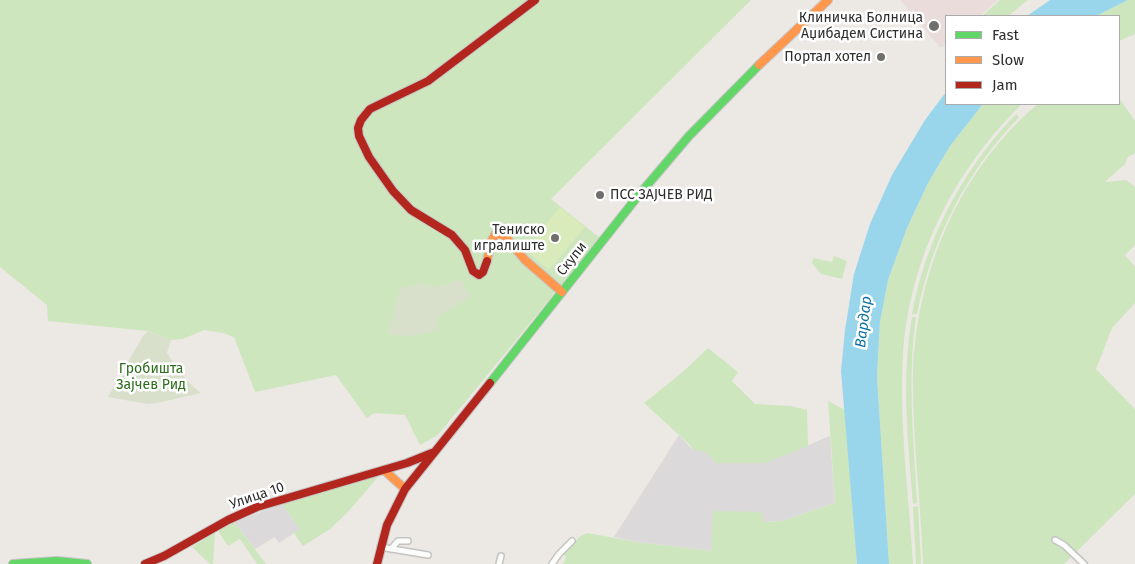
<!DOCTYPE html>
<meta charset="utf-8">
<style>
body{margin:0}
#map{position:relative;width:1135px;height:564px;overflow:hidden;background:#ece8e4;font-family:"Fira Sans",sans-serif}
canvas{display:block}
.legend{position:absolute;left:945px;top:15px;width:175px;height:90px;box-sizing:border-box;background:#fff;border:1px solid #ababab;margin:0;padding:6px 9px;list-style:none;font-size:15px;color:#2e2e2e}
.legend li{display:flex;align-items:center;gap:10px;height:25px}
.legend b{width:25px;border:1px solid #ababab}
</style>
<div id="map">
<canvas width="1135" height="564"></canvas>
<ul class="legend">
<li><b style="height:6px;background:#63d668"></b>Fast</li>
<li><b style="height:6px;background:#ff974d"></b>Slow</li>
<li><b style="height:6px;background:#b3261e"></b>Jam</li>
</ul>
</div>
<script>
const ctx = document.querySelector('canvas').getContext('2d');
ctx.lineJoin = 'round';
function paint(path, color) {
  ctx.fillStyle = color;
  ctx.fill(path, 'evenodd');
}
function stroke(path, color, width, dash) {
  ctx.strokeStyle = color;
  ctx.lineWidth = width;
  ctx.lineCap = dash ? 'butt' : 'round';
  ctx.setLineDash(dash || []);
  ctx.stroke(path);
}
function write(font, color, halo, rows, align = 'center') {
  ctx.font = font + ' "Fira Sans",sans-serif';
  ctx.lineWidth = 5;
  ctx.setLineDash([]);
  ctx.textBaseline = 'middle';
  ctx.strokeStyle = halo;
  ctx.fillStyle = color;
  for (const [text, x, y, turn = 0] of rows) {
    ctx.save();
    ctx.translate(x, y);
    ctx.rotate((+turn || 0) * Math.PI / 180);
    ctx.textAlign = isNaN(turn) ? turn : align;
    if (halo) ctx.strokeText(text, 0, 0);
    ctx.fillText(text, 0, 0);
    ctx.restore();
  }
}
paint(new Path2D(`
 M 679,435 L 693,450 L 702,450 L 711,456 L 715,463 L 765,463 L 830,436 L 835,503 L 782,521 L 763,522 L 761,512 L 711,551 L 637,542 L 614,537 Z
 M 282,504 L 300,529 L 279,543 L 275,537 L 255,549 L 234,522 Z`), '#dcd9db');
paint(new Path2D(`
 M 900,0 L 998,0 L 980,16 L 946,16 L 946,46 L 940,47 Z`), '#e9dcdb');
paint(new Path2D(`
 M 0,0 L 751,0 L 551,199 L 600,238 L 438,435 L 420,445 L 405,415 L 374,413 L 367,418 L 336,375 L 255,392 L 234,337 L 223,333 L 204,330 L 183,339 L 171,340 L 148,331 L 48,321 L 47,305 L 0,267 Z
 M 1000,0 L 1028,0 L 1008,16 L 982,16 Z
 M 1128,0 L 1135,0 L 1135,34 L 1119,41 L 1119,16 L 1096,16 Z
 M 1119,98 L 1135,121 L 1135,153 L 1128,157 L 1125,164 L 1105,182 L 1126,180 L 1135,187 L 1135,245 L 1125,255 L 1135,267 L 1135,303 L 1112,328 L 1096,369 L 1135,409 L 1135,494 L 1064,564 L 923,564 C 921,505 913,445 913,386 C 912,282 957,171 1038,104 L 1119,104 Z
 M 983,104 L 1022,104 C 954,170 909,260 903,355 C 899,425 909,495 913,564 L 889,564 L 877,376 L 880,322 L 888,280 L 907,228 L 928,183 L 950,146 Z
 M 1016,114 L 1019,117 C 966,172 932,239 917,314 L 912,314 C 926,238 963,169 1016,114 Z
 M 834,256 L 847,261 L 842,279 L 821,274 L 812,263 L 813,258 L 832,262 Z
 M 912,317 L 916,317 C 907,381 914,440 917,503 L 913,504 C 908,441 901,379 912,317 Z
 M 708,348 L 738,372 L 732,381 L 755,404 L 791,406 L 807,410 L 808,446 L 765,463 L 715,463 C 710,453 704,450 693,450 L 690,445 L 644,403 L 684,371 Z
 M 828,401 L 845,410 L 857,564 L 563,564 L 566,557 L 562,552 L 581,536 L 587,533 L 637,542 L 711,551 L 713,511 L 761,512 L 764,522 L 782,521 L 835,503 Z
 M 379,476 L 346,514 L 330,529 L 303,546 L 294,533 L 300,529 L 282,504 Z
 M 918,506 L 921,564 L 916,564 L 913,507 Z
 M 234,522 L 266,564 L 257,564 L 240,539 L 228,546 L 218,531 Z
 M 215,532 L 213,564 L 210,564 L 192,547 Z`), '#cee6be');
paint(new Path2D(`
 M 461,279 L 470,297 L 438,316 L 438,330 L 413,336 L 388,335 L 400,289 L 421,283 L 438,287 Z
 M 148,331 L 171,340 L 167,353 C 177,368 186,382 201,393 L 157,403 L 147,404 L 108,397 L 143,336 Z`), '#d8e0cc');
paint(new Path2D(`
 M 560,207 L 585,227 L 549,270 L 525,249 Z`), '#d9eabb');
paint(new Path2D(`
 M 1050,0 L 1128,0 L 1096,16 L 1027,16 Z
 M 946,92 L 946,104 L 983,104 L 950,146 L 928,183 L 907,228 L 888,280 L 880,322 L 877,376 L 889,564 L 857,564 L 841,371 L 845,330 L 854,274 L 870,224 L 892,175 L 925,120 Z`), '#99d6ec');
const street = new Path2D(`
 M 1055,540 L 1064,545 L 1084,564
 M 380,547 L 428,555
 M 391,549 L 398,541 L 408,541
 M 499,564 L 501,556
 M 552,564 L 559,554 L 572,541`);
const fast = new Path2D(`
 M 490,383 L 638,196 L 689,136 L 759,65
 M 13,564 L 57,561 L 87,564`);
const slow = new Path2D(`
 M 759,65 L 828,0
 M 487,261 L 491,242 L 496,233 L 505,236 L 525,260 L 562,292
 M 384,470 L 405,489`);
const jam = new Path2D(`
 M 487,261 L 483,272 L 479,275 L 473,271 L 465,250 L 452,235 L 411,210 L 393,191 L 369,157 L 359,136 L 358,128 L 361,120 L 370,109 L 428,81 L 535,0
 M 145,564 L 164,556 L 228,520 L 257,507 L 407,463 L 432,453
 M 377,564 L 387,525 L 405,489 L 490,383`);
stroke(street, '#c5c4c5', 8);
stroke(fast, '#c5c4c5', 10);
stroke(slow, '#c5c4c5', 10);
stroke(jam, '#c5c4c5', 10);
stroke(street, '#fcfcfb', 5);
stroke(fast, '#63d668', 8);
stroke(slow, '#ff974d', 8);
stroke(jam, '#b3261e', 8);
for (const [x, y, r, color] of [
 [934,26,6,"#706f6e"],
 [881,57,5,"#706f6e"],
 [600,195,5,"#706f6e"],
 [555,238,5,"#706f6e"]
]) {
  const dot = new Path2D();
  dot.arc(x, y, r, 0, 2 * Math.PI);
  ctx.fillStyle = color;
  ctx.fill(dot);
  stroke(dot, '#fff', 2);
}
write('14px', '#2e2e2e', '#fff', [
 ["Клиничка Болница",923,18],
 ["Аџибадем Систина",923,34],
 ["Портал хотел",871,57],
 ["ПСС ЗАЈЧЕВ РИД",610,195,"left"],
 ["Тениско",545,230],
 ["игралиште",545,246]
], 'right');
write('14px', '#2e2e2e', '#fff', [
 ["Скупи",572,259,-51],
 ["Улица 10",257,496,-19]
]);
write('14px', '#2c6e1b', '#fff', [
 ["Гробишта",151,369],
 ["Зајчев Рид",151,385]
]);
write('italic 15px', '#0d6fa3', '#fff', [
 ["Вардар",864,322,-83]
]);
</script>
